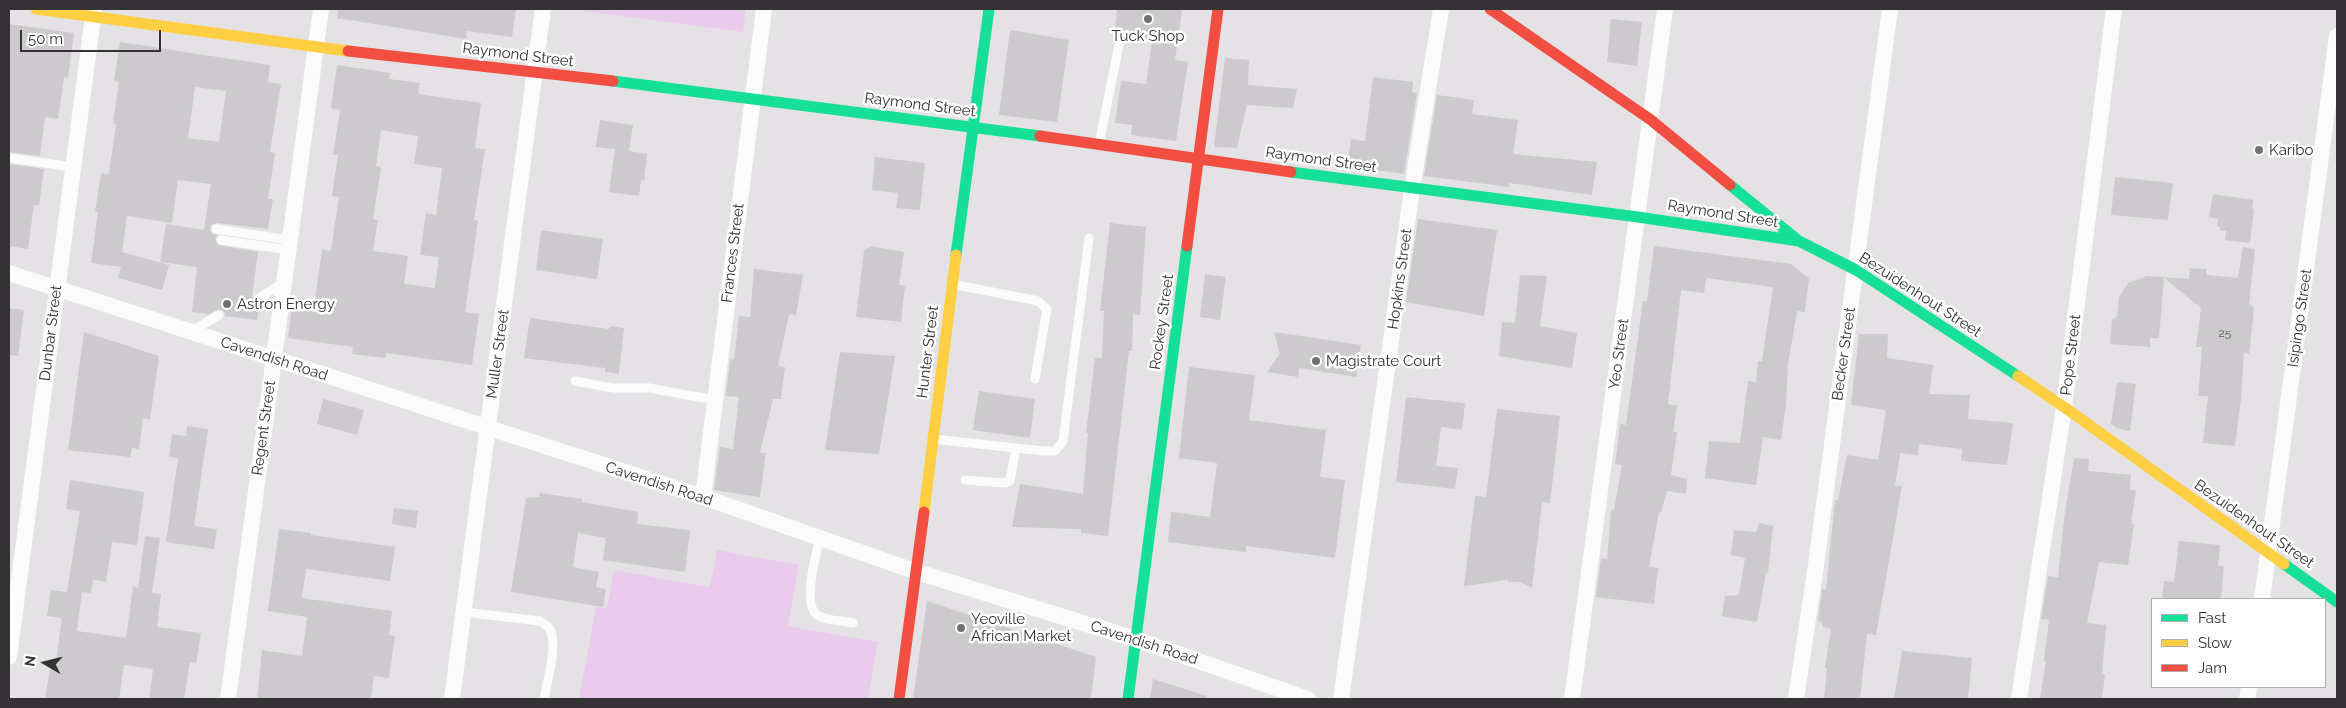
<!DOCTYPE html>
<style>
body{margin:0}
#map{position:relative;width:2346px;height:708px;overflow:hidden;background:#e5e2e6;font-family:Raleway,sans-serif}
canvas{display:block}
.frame{position:absolute;inset:0;border:10px solid #343234;pointer-events:none}
.legend{position:absolute;left:2151px;top:598px;width:175px;height:90px;box-sizing:border-box;background:#fff;border:1px solid #aeadae;margin:0;padding:6px 9px;list-style:none;font-size:15px;color:#343234}
.legend li{display:flex;align-items:center;gap:10px;height:25px}
.legend b{width:25px;border:1px solid #aeadae}
.north{position:absolute;left:20px;top:638px;width:50px;height:50px;-webkit-text-stroke:4px #fff;paint-order:stroke;rotate:278deg;font-size:14px;font-weight:700;line-height:20px;text-align:center;color:#343234}
.north::after{content:'';display:block;margin:auto;width:18px;height:22px;background:#343234;clip-path:polygon(50% 0,100% 100%,50% 72%,0 100%)}
.scale{position:absolute;left:20px;top:30px;width:141px;height:22px;box-sizing:border-box;border:2px solid #343234;border-top:0;padding-left:6px;font-size:15px;line-height:18px;white-space:nowrap;color:#343234;-webkit-text-stroke:4px #fff;paint-order:stroke}
</style>
<div id="map">
<canvas width="2346" height="708"></canvas>
<div class="frame"></div>
<ul class="legend">
<li><b style="height:6px;background:#16e098"></b>Fast</li>
<li><b style="height:6px;background:#ffcf43"></b>Slow</li>
<li><b style="height:6px;background:#f24e42"></b>Jam</li>
</ul>
<div class="north">N</div>
<div class="scale">50 m</div>
</div>
<script>
const ctx = document.querySelector('canvas').getContext('2d');
ctx.lineJoin = 'round';
function paint(path, color) {
  ctx.fillStyle = color;
  ctx.fill(path, 'evenodd');
}
function stroke(path, color, width, dash) {
  ctx.strokeStyle = color;
  ctx.lineWidth = width;
  ctx.lineCap = dash ? 'butt' : 'round';
  ctx.setLineDash(dash || []);
  ctx.stroke(path);
}
function write(font, color, halo, rows, align = 'center') {
  ctx.font = font + ' Raleway,sans-serif';
  ctx.lineWidth = 5;
  ctx.setLineDash([]);
  ctx.textBaseline = 'middle';
  ctx.strokeStyle = halo;
  ctx.fillStyle = color;
  for (const [text, x, y, turn = 0] of rows) {
    ctx.save();
    ctx.translate(x, y);
    ctx.rotate((+turn || 0) * Math.PI / 180);
    ctx.textAlign = isNaN(turn) ? turn : align;
    if (halo) ctx.strokeText(text, 0, 0);
    ctx.fillText(text, 0, 0);
    ctx.restore();
  }
}
paint(new Path2D(`
 M 569,9 L 746,9 L 743,32 Z
 M 717,550 L 799,565 L 788,626 L 878,642 L 868,699 L 579,699 L 596,607 L 607,608 L 614,570 L 710,587 Z`), '#eacbed');
paint(new Path2D(`
 M 338,9 L 516,9 L 512,37 L 467,31 L 466,39 L 337,18 Z
 M 1117,9 L 1182,9 L 1175,60 L 1188,62 L 1176,141 L 1131,135 L 1132,125 L 1115,123 L 1121,81 L 1146,84 L 1152,42 L 1141,41 L 1142,32 L 1115,29 Z
 M 1611,19 L 1642,22 L 1637,66 L 1607,62 Z
 M 9,24 L 74,33 L 68,78 L 64,77 L 58,119 L 45,117 L 40,156 L 9,152 Z
 M 1010,30 L 1069,40 L 1057,122 L 999,115 Z
 M 120,42 L 270,65 L 268,82 L 281,84 L 270,152 L 275,153 L 268,199 L 273,199 L 268,229 L 217,223 L 211,225 L 210,229 L 212,234 L 217,235 L 215,240 L 218,245 L 258,252 L 252,297 L 259,304 L 257,320 L 225,316 L 224,311 L 219,309 L 209,314 L 192,312 L 197,267 L 160,262 L 166,224 L 204,230 L 211,184 L 178,180 L 172,223 L 127,216 L 122,252 L 169,265 L 162,290 L 118,278 L 121,267 L 91,263 L 98,212 L 95,212 L 101,173 L 109,174 L 116,124 L 113,123 L 119,82 L 114,81 ZM 195,87 L 226,91 L 219,142 L 188,138 Z
 M 1225,58 L 1249,60 L 1248,85 L 1297,89 L 1293,108 L 1247,105 L 1237,148 L 1214,147 Z
 M 337,65 L 390,73 L 389,79 L 420,83 L 418,94 L 481,103 L 475,148 L 485,149 L 474,220 L 478,221 L 465,312 L 479,314 L 472,365 L 386,353 L 386,358 L 352,354 L 353,347 L 288,338 L 293,297 L 315,300 L 322,249 L 331,251 L 339,197 L 332,196 L 338,155 L 333,155 L 340,110 L 331,108 ZM 381,130 L 418,136 L 414,164 L 442,168 L 436,215 L 426,213 L 420,255 L 439,257 L 435,288 L 404,284 L 408,256 L 373,251 L 378,220 L 373,219 L 381,167 L 376,166 Z
 M 1373,77 L 1413,82 L 1412,92 L 1417,93 L 1404,174 L 1347,166 L 1351,139 L 1365,141 Z
 M 1437,95 L 1474,100 L 1472,114 L 1518,120 L 1513,154 L 1597,162 L 1592,195 L 1509,183 L 1509,187 L 1424,176 Z
 M 600,120 L 633,125 L 629,151 L 647,154 L 644,181 L 641,180 L 639,196 L 609,192 L 615,149 L 596,147 Z
 M 875,157 L 925,163 L 920,210 L 896,208 L 898,193 L 872,190 Z
 M 9,164 L 44,169 L 39,205 L 34,205 L 28,249 L 9,246 Z
 M 2115,177 L 2173,183 L 2168,220 L 2111,215 Z
 M 2213,194 L 2253,200 L 2252,209 L 2254,209 L 2250,243 L 2225,240 L 2226,231 L 2220,231 L 2220,227 L 2217,227 L 2218,219 L 2209,217 Z
 M 1418,219 L 1497,230 L 1484,316 L 1406,302 Z
 M 1110,223 L 1146,227 L 1140,315 L 1133,314 L 1132,351 L 1129,351 L 1108,536 L 1081,533 L 1081,529 L 1012,527 L 1020,484 L 1083,494 L 1088,433 L 1086,433 L 1095,358 L 1102,358 L 1104,311 L 1100,311 Z
 M 541,230 L 603,239 L 597,279 L 536,270 Z
 M 871,246 L 904,252 L 899,285 L 905,286 L 901,322 L 856,317 L 864,251 Z
 M 1654,246 L 1791,264 L 1809,278 L 1805,312 L 1797,311 L 1788,364 L 1786,405 L 1781,440 L 1763,437 L 1756,485 L 1705,478 L 1709,441 L 1740,443 L 1748,381 L 1756,382 L 1758,361 L 1762,361 L 1773,287 L 1706,278 L 1704,293 L 1681,290 L 1668,404 L 1677,406 L 1673,432 L 1677,432 L 1671,475 L 1687,479 L 1686,494 L 1667,491 L 1661,513 L 1659,512 L 1649,566 L 1658,568 L 1654,604 L 1596,597 L 1601,558 L 1607,559 L 1611,509 L 1614,510 L 1622,465 L 1615,464 L 1620,424 L 1626,425 L 1643,301 L 1647,301 Z
 M 2243,247 L 2255,249 L 2249,304 L 2254,308 L 2253,319 L 2249,354 L 2244,353 L 2241,398 L 2235,446 L 2203,443 L 2208,396 L 2198,396 L 2202,347 L 2196,347 L 2201,308 L 2164,278 L 2159,338 L 2150,338 L 2150,347 L 2110,344 L 2112,320 L 2117,316 L 2119,297 L 2128,283 L 2147,276 L 2189,279 L 2190,268 L 2206,269 L 2206,275 L 2238,278 Z
 M 754,269 L 803,275 L 796,315 L 789,314 L 778,366 L 785,367 L 781,399 L 773,399 L 760,453 L 766,453 L 760,497 L 714,490 L 720,447 L 733,449 L 739,397 L 726,396 L 730,359 L 734,360 L 739,316 L 750,317 Z
 M 1205,274 L 1226,277 L 1220,320 L 1200,317 Z
 M 1520,275 L 1547,276 L 1540,326 L 1577,333 L 1572,368 L 1499,356 L 1502,322 L 1515,323 Z
 M 9,308 L 24,310 L 18,356 L 9,355 Z
 M 530,318 L 609,329 L 610,326 L 624,328 L 619,374 L 605,372 L 605,368 L 524,358 Z
 M 84,332 L 159,356 L 150,419 L 143,418 L 139,449 L 132,448 L 130,457 L 68,450 Z
 M 1274,332 L 1361,345 L 1356,377 L 1299,368 L 1298,377 L 1267,372 L 1280,354 Z
 M 1859,334 L 1888,334 L 1887,358 L 1933,365 L 1929,394 L 1970,395 L 1968,419 L 2013,423 L 2007,465 L 1961,461 L 1962,449 L 1919,444 L 1918,455 L 1900,453 L 1895,486 L 1902,486 L 1876,635 L 1867,634 L 1860,699 L 1824,699 L 1827,668 L 1825,668 L 1831,629 L 1823,627 L 1821,622 L 1818,621 L 1822,589 L 1826,589 L 1835,500 L 1838,500 L 1847,455 L 1878,460 L 1886,410 L 1851,405 Z
 M 840,352 L 895,356 L 879,454 L 825,450 Z
 M 1189,367 L 1255,375 L 1249,420 L 1326,430 L 1320,477 L 1345,480 L 1335,558 L 1246,546 L 1246,552 L 1168,542 L 1171,512 L 1210,517 L 1217,463 L 1179,458 Z
 M 2117,382 L 2136,384 L 2130,431 L 2117,428 L 2111,424 Z
 M 979,391 L 1035,399 L 1030,438 L 973,430 Z
 M 1406,397 L 1465,403 L 1462,430 L 1441,427 L 1436,466 L 1458,468 L 1455,489 L 1396,482 Z
 M 323,399 L 364,410 L 357,435 L 317,424 Z
 M 1497,409 L 1560,416 L 1550,503 L 1542,502 L 1532,588 L 1520,582 L 1508,582 L 1508,580 L 1464,586 L 1475,496 L 1486,497 Z
 M 187,426 L 208,429 L 194,526 L 217,529 L 214,549 L 166,542 L 178,458 L 169,457 L 172,434 L 186,436 Z
 M 2074,458 L 2089,459 L 2088,471 L 2131,475 L 2130,490 L 2136,490 L 2131,523 L 2134,524 L 2128,565 L 2099,562 L 2087,623 L 2106,625 L 2102,674 L 2105,675 L 2102,699 L 2040,699 L 2046,661 L 2044,661 L 2049,620 L 2041,619 L 2048,576 L 2058,577 L 2065,511 Z
 M 70,480 L 144,492 L 137,545 L 112,542 L 106,582 L 93,580 L 91,593 L 82,592 L 77,631 L 126,638 L 133,587 L 138,588 L 145,536 L 160,538 L 152,593 L 161,594 L 157,627 L 201,633 L 196,663 L 190,662 L 184,699 L 149,699 L 153,669 L 124,665 L 119,699 L 45,699 L 50,669 L 55,669 L 62,618 L 47,616 L 51,590 L 67,592 L 80,511 L 66,509 Z
 M 540,493 L 582,499 L 582,502 L 638,512 L 637,524 L 690,530 L 685,572 L 603,560 L 606,538 L 578,533 L 573,567 L 599,572 L 596,587 L 606,589 L 603,607 L 511,592 L 526,498 L 539,497 Z
 M 394,508 L 418,511 L 416,528 L 392,524 Z
 M 1759,523 L 1773,526 L 1768,573 L 1766,572 L 1757,622 L 1722,616 L 1725,596 L 1739,595 L 1745,558 L 1731,555 L 1734,530 L 1756,532 Z
 M 279,529 L 311,533 L 311,535 L 395,547 L 390,581 L 306,569 L 302,598 L 392,611 L 389,635 L 395,636 L 389,678 L 374,676 L 371,699 L 257,699 L 262,650 L 302,656 L 307,617 L 268,611 Z
 M 2179,541 L 2220,545 L 2218,566 L 2224,566 L 2221,599 L 2162,599 L 2164,581 L 2174,582 Z
 M 927,601 L 1096,657 L 1091,699 L 913,699 Z
 M 1902,651 L 1972,658 L 1968,699 L 1894,698 Z
 M 1153,679 L 1207,696 L 1206,699 L 1150,699 Z`), '#cccacc');
stroke(new Path2D(`
 M 1099,144 L 1119,45
 M 9,158 L 73,167
 M 216,229 L 290,240
 M 221,240 L 289,250
 M 952,284 L 1038,301 L 1047,309 L 1035,379
 M 259,298 L 284,282
 M 190,332 L 219,315
 M 575,381 L 613,388 L 649,388 L 715,400
 M 933,439 L 1044,451 L 1055,451 L 1063,441 L 1089,238
 M 965,480 L 1005,483 L 1010,481 L 1016,448
 M 820,538 C 816,554 801,608 819,616 C 828,621 843,621 853,623
 M 464,612 L 540,621 C 544,624 549,626 551,632 C 557,647 547,683 544,699`), '#fbfbfb', 9);
stroke(new Path2D(`
 M 9,273 L 703,497 L 917,572 L 1135,639 L 1308,699
 M 703,497 L 764,9
 M 2262,599 L 2337,36
 M 9,657 L 94,9
 M 228,699 L 321,9
 M 452,699 L 543,9
 M 1341,699 L 1412,189 L 1441,9
 M 1572,699 L 1665,9
 M 1796,699 L 1816,565 L 1890,9
 M 2019,699 L 2064,407 L 2114,9
 M 2247,699 L 2249,687`), '#fbfbfb', 16);
stroke(new Path2D(`
 M 613,81 L 1040,136
 M 1291,172 L 1638,217 L 1799,241
 M 1730,185 L 1799,241 L 1856,270 L 2018,376
 M 956,255 L 989,9
 M 2284,564 L 2337,602
 M 1128,699 L 1187,246`), '#16e098', 11);
stroke(new Path2D(`
 M 36,9 L 348,51
 M 2018,376 L 2064,407 L 2284,564
 M 924,512 L 956,255`), '#ffcf43', 11);
stroke(new Path2D(`
 M 1490,9 L 1651,120 L 1730,185
 M 348,51 L 613,81
 M 1040,136 L 1291,172
 M 1187,246 L 1218,9
 M 899,699 L 924,512`), '#f24e42', 11);
for (const [x, y, r, color] of [
 [1148,19,5,"#727072"],
 [2259,150,5,"#727072"],
 [227,304,5,"#727072"],
 [1316,361,5,"#727072"],
 [961,628,5,"#727072"]
]) {
  const dot = new Path2D();
  dot.arc(x, y, r, 0, 2 * Math.PI);
  ctx.fillStyle = color;
  ctx.fill(dot);
  stroke(dot, '#fff', 2);
}
write('12px', '#5c5a5c', null, [
 ["25",2225,333]
]);
write('15px', '#343234', '#fff', [
 ["Tuck Shop",1148,36,"center"],
 ["Karibo",2269,150],
 ["Astron Energy",237,304],
 ["Magistrate Court",1326,361],
 ["Yeoville",971,619],
 ["African Market",971,636]
], 'left');
write('15px', '#343234', '#fff', [
 ["Raymond Street",518,55,7],
 ["Raymond Street",920,105,7],
 ["Raymond Street",1321,160,8],
 ["Raymond Street",1723,214,9],
 ["Frances Street",733,253,-83],
 ["Hopkins Street",1400,279,-82],
 ["Bezuidenhout Street",1920,295,33],
 ["Isipingo Street",2300,318,-82],
 ["Rockey Street",1162,322,-82],
 ["Dunbar Street",51,333,-83],
 ["Hunter Street",928,352,-83],
 ["Muller Street",498,354,-82],
 ["Yeo Street",1619,354,-82],
 ["Becker Street",1844,354,-82],
 ["Pope Street",2071,355,-83],
 ["Cavendish Road",274,359,18],
 ["Regent Street",264,428,-82],
 ["Cavendish Road",659,484,18],
 ["Bezuidenhout Street",2254,524,35],
 ["Cavendish Road",1144,643,18]
]);
</script>
